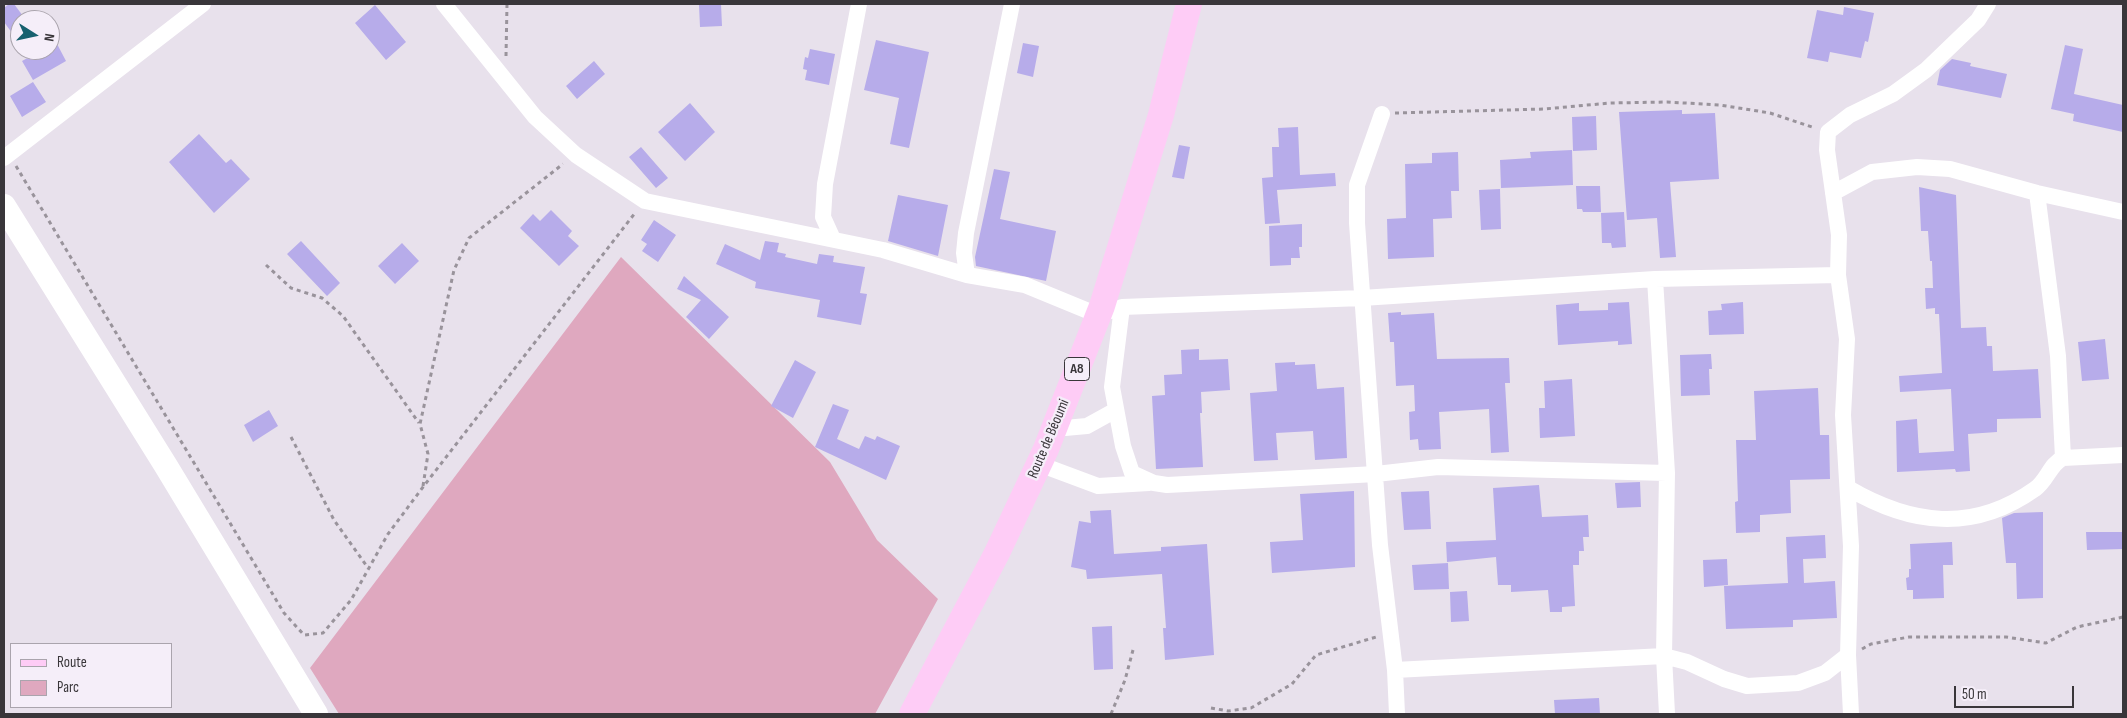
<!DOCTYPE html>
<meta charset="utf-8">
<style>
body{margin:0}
#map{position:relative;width:2127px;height:718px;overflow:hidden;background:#e8e1ec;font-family:"Sofia Sans Condensed",sans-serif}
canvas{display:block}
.frame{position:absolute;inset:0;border:5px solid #39363a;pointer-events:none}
.legend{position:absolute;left:10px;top:643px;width:162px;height:65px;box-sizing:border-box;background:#f5eef9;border:1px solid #aaa4ad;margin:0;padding:6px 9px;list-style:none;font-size:15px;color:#39363a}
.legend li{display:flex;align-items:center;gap:10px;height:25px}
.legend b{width:25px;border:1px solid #aaa4ad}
.north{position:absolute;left:10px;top:10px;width:50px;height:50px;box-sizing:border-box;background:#f5eef9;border:1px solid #aaa4ad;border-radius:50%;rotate:100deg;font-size:14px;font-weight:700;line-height:20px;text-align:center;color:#39363a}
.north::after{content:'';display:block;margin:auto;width:18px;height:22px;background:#17616f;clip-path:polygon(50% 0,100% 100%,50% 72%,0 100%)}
.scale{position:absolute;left:1954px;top:686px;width:120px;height:22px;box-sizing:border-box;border:2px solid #39363a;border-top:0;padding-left:6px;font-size:15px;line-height:18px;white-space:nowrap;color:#39363a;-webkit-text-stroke:4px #f5eef9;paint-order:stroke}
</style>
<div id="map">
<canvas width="2127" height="718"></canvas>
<div class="frame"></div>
<ul class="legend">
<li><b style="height:6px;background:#feccf6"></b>Route</li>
<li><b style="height:14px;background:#dfa8bf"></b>Parc</li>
</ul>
<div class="north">N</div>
<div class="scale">50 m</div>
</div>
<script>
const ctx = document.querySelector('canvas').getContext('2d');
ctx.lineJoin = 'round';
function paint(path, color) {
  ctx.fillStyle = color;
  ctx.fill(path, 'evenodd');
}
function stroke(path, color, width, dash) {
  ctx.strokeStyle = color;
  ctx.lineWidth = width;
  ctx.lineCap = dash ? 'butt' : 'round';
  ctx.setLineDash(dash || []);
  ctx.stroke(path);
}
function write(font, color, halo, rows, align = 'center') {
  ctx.font = font + ' "Sofia Sans Condensed",sans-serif';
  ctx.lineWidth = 4.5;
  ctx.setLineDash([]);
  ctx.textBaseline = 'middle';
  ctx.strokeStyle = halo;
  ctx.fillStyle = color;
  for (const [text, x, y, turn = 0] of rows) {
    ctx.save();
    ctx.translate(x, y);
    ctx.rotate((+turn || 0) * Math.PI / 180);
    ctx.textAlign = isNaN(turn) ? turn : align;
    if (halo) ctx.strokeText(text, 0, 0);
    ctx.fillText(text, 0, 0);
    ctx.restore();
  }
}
paint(new Path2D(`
 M 621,257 L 830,462 L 877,540 L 938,599 L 875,714 L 339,714 L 310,668 Z`), '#dfa8bf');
paint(new Path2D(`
 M 9,4 L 14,4 L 26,20 L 20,20 L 20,26 L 12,33 L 4,22 L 4,8 Z
 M 721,4 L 722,26 L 700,27 L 699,5 Z
 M 375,5 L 406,42 L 386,60 L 355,23 Z
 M 1844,7 L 1874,13 L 1868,42 L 1865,41 L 1861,58 L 1830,52 L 1828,62 L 1807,58 L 1817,10 L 1843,15 Z
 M 876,40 L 929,52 L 909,148 L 890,144 L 899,98 L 864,90 Z
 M 56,42 L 66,61 L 33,80 L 22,61 L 42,50 L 50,50 L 50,45 Z
 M 1023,43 L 1039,46 L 1033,77 L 1017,73 Z
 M 2065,45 L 2083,49 L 2074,94 L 2123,105 L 2123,132 L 2073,121 L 2074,114 L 2051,109 Z
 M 810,49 L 835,54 L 829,85 L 805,80 L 807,70 L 803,69 L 805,57 L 808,58 Z
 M 1952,59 L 1971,63 L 1970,66 L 2007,74 L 2001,98 L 1937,85 L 1940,70 Z
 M 594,61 L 605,74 L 577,99 L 566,86 Z
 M 33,82 L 46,102 L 22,117 L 10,96 Z
 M 690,103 L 715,132 L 685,161 L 658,132 Z
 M 1682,110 L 1682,114 L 1715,113 L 1719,179 L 1670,182 L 1676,257 L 1660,258 L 1657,218 L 1627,220 L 1619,112 Z
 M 1596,116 L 1597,150 L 1573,151 L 1572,117 Z
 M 1298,127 L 1300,175 L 1335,173 L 1336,186 L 1277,190 L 1280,223 L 1265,224 L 1262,178 L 1273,177 L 1272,147 L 1279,147 L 1278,128 Z
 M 199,134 L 226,163 L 231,159 L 250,179 L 214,213 L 169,162 Z
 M 1179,145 L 1190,147 L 1184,179 L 1172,177 Z
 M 641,147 L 668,178 L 656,188 L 629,157 Z
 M 1572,150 L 1573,185 L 1501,188 L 1500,160 L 1531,158 L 1530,152 Z
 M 1458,152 L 1459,191 L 1451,191 L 1452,218 L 1433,219 L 1434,257 L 1388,259 L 1387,219 L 1406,218 L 1405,164 L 1432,163 L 1432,153 Z
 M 994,169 L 1010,172 L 1000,219 L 1056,231 L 1046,281 L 976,266 L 975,257 Z
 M 1576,186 L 1600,186 L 1601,212 L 1583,212 L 1582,209 L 1577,209 Z
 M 1919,187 L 1956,195 L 1961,328 L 1986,327 L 1987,346 L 1992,346 L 1993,371 L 2038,369 L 2041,418 L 1997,419 L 1997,432 L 1968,434 L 1970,471 L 1956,472 L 1955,469 L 1897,472 L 1896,421 L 1917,419 L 1919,453 L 1954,451 L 1951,389 L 1900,392 L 1899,376 L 1942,373 L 1939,314 L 1935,314 L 1935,308 L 1926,309 L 1925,288 L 1933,288 L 1932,261 L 1930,261 L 1928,231 L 1921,231 Z
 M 1500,189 L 1501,229 L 1481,230 L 1479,190 Z
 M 898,195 L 948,205 L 938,256 L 888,241 Z
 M 551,210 L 572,231 L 568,236 L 579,246 L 559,266 L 520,228 L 533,214 L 540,221 Z
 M 1624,212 L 1626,247 L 1612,248 L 1611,243 L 1602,243 L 1601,213 Z
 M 654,220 L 676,235 L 658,262 L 642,251 L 647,244 L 641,240 Z
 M 1302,224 L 1302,247 L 1299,247 L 1300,258 L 1291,258 L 1291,265 L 1270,266 L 1269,226 Z
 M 301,241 L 340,283 L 327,296 L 287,254 Z
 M 765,241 L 779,243 L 777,252 L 786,254 L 785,257 L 817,264 L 819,254 L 834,256 L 833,262 L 865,267 L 860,293 L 867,294 L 861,325 L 817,317 L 820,300 L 755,288 L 756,282 L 716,264 L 725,244 L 760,260 Z
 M 402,243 L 419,261 L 395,284 L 378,266 Z
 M 684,276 L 729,317 L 709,339 L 686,317 L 701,300 L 677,289 Z
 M 1629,302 L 1632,344 L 1618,345 L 1618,341 L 1558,345 L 1556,305 L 1579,303 L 1579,311 L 1608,310 L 1608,303 Z
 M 1743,302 L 1744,334 L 1709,335 L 1708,311 L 1722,310 L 1721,304 Z
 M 1401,312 L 1401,315 L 1434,313 L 1437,359 L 1509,358 L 1510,383 L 1505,383 L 1509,452 L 1491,453 L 1489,409 L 1439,412 L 1441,449 L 1419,450 L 1418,439 L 1410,440 L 1409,412 L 1415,411 L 1414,385 L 1396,386 L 1394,342 L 1390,342 L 1388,313 Z
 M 2105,339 L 2109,379 L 2082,381 L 2078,342 Z
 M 1199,349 L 1199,360 L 1228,359 L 1230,390 L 1201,392 L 1202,413 L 1200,413 L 1203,467 L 1156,469 L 1152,396 L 1165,395 L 1164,375 L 1182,374 L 1181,350 Z
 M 1711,354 L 1712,369 L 1709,369 L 1710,395 L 1681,396 L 1680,355 Z
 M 795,360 L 816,372 L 793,418 L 771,406 Z
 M 1295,362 L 1295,365 L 1315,364 L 1317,389 L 1344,387 L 1347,458 L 1315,460 L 1313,431 L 1276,433 L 1278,460 L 1254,461 L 1250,393 L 1277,391 L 1275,363 Z
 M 1572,379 L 1575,436 L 1540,438 L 1539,408 L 1545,408 L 1544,381 Z
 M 1818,388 L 1820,435 L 1829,435 L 1830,479 L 1790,480 L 1791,513 L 1760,515 L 1760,532 L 1736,533 L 1735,502 L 1738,501 L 1736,440 L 1756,440 L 1754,391 Z
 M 833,404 L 849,410 L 837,439 L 859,449 L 865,436 L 875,440 L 877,436 L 900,446 L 886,480 L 815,447 Z
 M 269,410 L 278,426 L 253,442 L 244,425 Z
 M 1640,482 L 1641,507 L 1617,508 L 1615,483 Z
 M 1539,485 L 1542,517 L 1588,515 L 1589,537 L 1583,537 L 1584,551 L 1579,551 L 1579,565 L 1573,565 L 1575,606 L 1562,607 L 1562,612 L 1550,612 L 1548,590 L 1511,592 L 1511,585 L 1498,585 L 1496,557 L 1447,562 L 1446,542 L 1496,540 L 1493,488 Z
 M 1354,491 L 1355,567 L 1272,573 L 1270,542 L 1303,540 L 1300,494 Z
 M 1429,491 L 1431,529 L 1404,530 L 1401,492 Z
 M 1111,510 L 1114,554 L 1161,551 L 1161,547 L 1207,544 L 1214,655 L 1165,660 L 1163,628 L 1166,628 L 1162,574 L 1087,579 L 1086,570 L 1071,567 L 1079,521 L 1091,523 L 1090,511 Z
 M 2043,512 L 2043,598 L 2017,599 L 2016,563 L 2006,563 L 2002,518 L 2014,513 Z
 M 2086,532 L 2123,532 L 2123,549 L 2087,550 Z
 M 1825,535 L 1826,558 L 1803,559 L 1804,583 L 1835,581 L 1837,618 L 1793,620 L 1793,627 L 1726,629 L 1724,586 L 1788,583 L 1786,537 Z
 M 1952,542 L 1953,565 L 1943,565 L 1944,598 L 1913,599 L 1913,590 L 1907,590 L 1906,578 L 1909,577 L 1909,569 L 1911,569 L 1910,544 Z
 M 1727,559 L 1728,585 L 1704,587 L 1703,560 Z
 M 1448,563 L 1449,589 L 1414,590 L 1412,565 Z
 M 1467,591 L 1469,621 L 1451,622 L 1450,592 Z
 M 1112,626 L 1113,669 L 1094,670 L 1092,627 Z
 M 1599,698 L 1600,714 L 1555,714 L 1554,700 Z`), '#b7acea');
stroke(new Path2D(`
 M 506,56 L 507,4
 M 1395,113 L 1544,109 L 1610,103 L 1667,102 L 1720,105 L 1770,113 L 1815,128
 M 16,166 L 284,613 L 304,635 L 323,633 L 351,600 L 388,534 L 423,487 L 635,213
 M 266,265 L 291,288 L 322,298 L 343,316 L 419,423
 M 291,437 L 334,520 L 368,568
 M 423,486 L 428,454 L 420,424 L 454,270 L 469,238 L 563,164
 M 1862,649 L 1871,644 L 1909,637 L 2006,637 L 2046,643 L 2077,627 L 2123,617
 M 1211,708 L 1228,711 L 1251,708 L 1292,684 L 1316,655 L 1376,637
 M 1111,714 L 1125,680 L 1133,650`), '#99939b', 3, [4, 4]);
stroke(new Path2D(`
 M 444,4 L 535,117 L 576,155 L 645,201 L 883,250 L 967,275 L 1025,285 L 1098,315 L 1122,307 L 1362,298 L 1655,279 L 1838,275
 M 1382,114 L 1357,185 L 1357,223 L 1380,545 L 1395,670 L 1397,714
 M 4,158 L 203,4
 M 1833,193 L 1872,172 L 1917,167 L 1950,169 L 2037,193 L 2123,212
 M 2037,193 L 2058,356 L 2063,458
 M 833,239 L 823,217 L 825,184 L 859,4
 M 967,275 L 964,253 L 966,233 L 1012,4
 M 1655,279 L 1667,473 L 1664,656 L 1667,714
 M 1122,307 L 1112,387 L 1123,446 L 1132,473 L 1154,483 L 1167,485 L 1376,474 L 1438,467 L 1667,473
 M 1054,429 L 1087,426 L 1116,410
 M 1039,464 L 1098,486 L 1149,483
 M 1848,488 C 1911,525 1973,533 2035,489 C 2047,481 2050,464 2063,458 L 2123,455
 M 1395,670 L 1664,656 L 1687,662 L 1724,679 L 1747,686 L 1798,683 L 1825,673 L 1848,655
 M 1851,714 L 1848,655 L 1851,546 L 1843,415 L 1847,339 L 1838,275 L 1839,235 L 1827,150 L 1828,132 L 1850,115 L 1893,94 L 1926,70 L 1978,20 L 1988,4`), '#fff', 16);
stroke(new Path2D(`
 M 4,206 L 166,466 L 316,714`), '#fff', 24);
stroke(new Path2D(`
 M 912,714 L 997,553 L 1046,449 L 1102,306 L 1161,115 L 1189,4`), '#feccf6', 26);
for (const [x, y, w] of [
 [1077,369,25]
]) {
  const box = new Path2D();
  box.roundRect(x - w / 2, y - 11.5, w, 23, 4);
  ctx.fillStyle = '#f5eef9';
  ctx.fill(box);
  stroke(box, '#39363a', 1);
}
write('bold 14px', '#39363a', null, [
 ["A8",1077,369]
]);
write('15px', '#39363a', '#f5eef9', [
 ["Route de Béoumi",1049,439,-67]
]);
</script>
